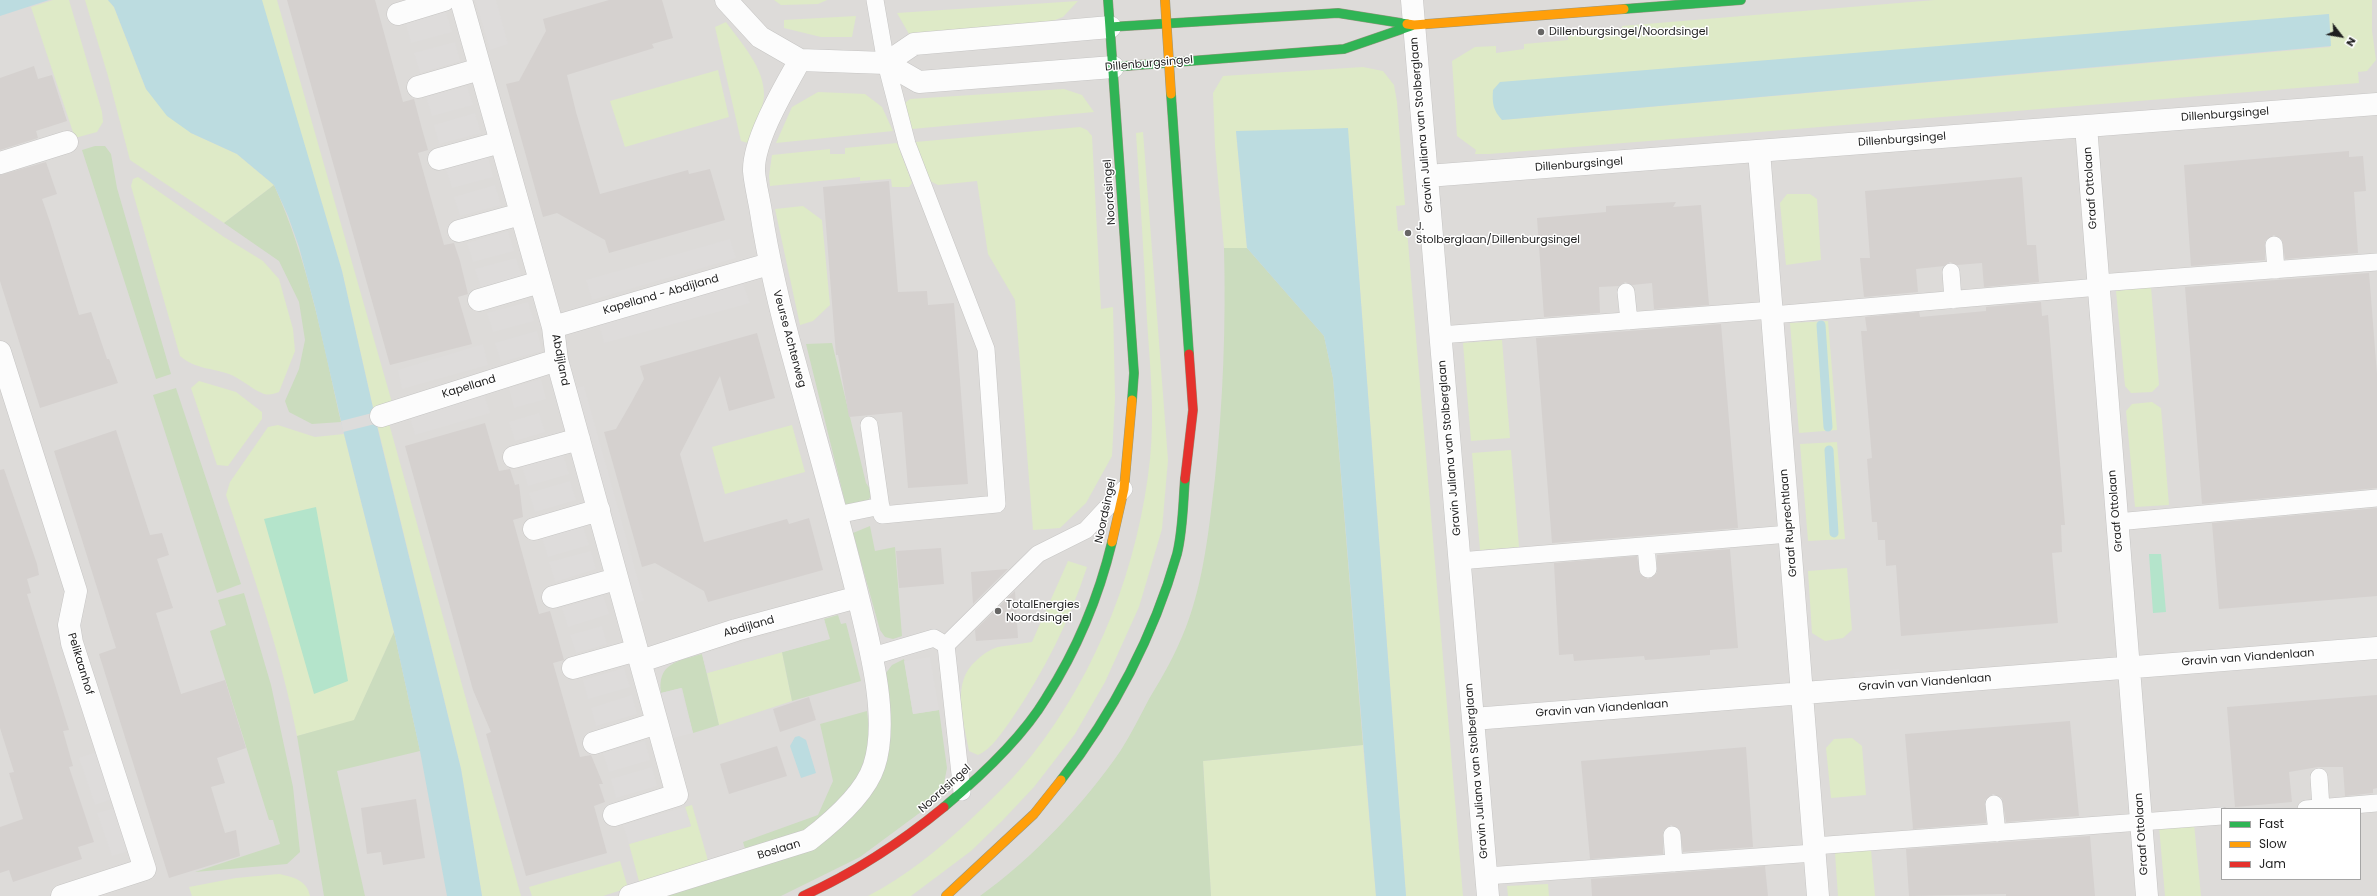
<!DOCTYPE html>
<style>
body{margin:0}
#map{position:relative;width:2377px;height:896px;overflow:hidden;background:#eeebe8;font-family:Poppins,sans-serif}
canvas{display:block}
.legend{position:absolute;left:2221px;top:808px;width:140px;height:72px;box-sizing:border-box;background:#fff;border:1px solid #a5a5a5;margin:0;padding:5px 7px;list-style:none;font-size:12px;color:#1f1f1f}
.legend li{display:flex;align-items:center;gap:8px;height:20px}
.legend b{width:20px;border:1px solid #a5a5a5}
.north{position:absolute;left:2321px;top:16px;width:40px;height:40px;-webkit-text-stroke:3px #fff;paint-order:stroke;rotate:121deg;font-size:11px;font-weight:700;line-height:16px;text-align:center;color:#1f1f1f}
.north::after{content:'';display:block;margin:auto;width:14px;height:18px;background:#1f1f1f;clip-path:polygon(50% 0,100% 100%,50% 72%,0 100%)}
</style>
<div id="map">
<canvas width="2377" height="896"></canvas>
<ul class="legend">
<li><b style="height:5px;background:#30b455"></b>Fast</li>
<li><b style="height:5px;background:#ff9f0a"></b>Slow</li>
<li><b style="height:5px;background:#e5322d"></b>Jam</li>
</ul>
<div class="north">N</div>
</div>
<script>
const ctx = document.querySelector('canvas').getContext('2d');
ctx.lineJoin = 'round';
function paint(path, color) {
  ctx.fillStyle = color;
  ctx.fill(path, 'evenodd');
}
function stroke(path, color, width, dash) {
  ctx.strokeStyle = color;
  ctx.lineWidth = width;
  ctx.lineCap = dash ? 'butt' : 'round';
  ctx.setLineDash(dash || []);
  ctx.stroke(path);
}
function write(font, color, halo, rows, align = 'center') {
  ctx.font = font + ' Poppins,sans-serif';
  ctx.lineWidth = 3;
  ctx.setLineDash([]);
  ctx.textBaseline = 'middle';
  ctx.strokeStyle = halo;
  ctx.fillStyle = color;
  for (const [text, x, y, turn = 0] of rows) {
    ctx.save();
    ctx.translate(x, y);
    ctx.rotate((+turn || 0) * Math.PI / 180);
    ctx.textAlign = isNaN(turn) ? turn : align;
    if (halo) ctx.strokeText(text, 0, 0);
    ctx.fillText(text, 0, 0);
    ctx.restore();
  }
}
paint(new Path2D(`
 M 0,0 L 2377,0 L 2377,896 L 0,896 ZM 2222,809 L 2360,809 L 2360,879 L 2222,879 Z`), '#dddbd9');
paint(new Path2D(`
 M 53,0 L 69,0 L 102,112 L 103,122 L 97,132 L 75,138 L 31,7 Z
 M 85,0 L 108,0 L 114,7 L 146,89 L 191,133 L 237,154 L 274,185 L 224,223 L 130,160 L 108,76 Z
 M 261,0 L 277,0 L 393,406 L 374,412 L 342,271 Z
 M 774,0 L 827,0 L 818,4 L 781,5 Z
 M 1935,0 L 2372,0 L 2372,31 L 2376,60 L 2367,71 L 2358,72 L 2359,83 L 1489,154 L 1475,154 L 1476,150 L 1457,136 L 1452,61 L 1475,47 L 1496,46 L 1496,53 L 1524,49 L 1524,44 L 1568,40 L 1568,34 L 1622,30 L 1622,26 ZM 2329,14 L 2330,47 L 1502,120 Z
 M 1078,1 L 1063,17 L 1039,26 L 909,34 L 897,13 Z
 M 856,16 L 852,37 L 821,37 L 784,28 L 784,20 Z
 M 726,22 C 741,43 765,68 764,96 C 763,111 753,129 748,143 L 741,141 L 715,27 Z
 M 1363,67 L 1383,71 L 1394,85 L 1397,102 L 1405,205 L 1396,206 L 1398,231 L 1407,230 L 1463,896 L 1406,896 L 1352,183 L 1236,131 L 1247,248 L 1224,248 L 1215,146 L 1213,93 L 1223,76 Z
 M 718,70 L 729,117 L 625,147 L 610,101 Z
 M 1064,89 L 1082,95 L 1094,112 L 912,129 L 904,109 L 905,103 L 910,99 Z
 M 818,92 L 865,94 L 882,107 L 893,131 L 776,143 L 792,107 Z
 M 1080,127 L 1087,130 L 1092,136 L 1101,309 L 1113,307 L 1115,398 L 1112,456 L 1086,503 L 1060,528 L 1033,530 L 1015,300 L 988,254 L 977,181 L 938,185 L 930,181 L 915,142 Z
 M 1143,132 L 1168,460 L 1162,529 L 1139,607 L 1105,682 L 1075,734 L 1034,787 L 1002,821 L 971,851 L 911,896 L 868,896 C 905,877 938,850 969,821 C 991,800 1013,779 1032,755 C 1098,672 1139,564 1150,459 C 1155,413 1150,366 1147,320 C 1144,257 1140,195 1136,133 Z
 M 897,143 L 912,183 L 909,187 L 892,187 L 891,179 L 860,181 L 860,177 L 770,186 L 769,176 L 772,155 L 830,149 L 830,154 L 845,154 L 845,148 Z
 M 138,177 L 224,237 L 263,261 L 279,279 L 293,329 L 295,351 L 279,392 C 273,394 268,396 262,393 C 250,388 242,379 229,374 C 212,368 195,369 180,356 L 131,186 L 133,179 Z
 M 1787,194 L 1810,194 L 1817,199 L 1821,260 L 1786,265 L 1780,203 Z
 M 803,206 L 822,220 L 830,305 L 813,321 L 800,325 L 775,209 Z
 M 2151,287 L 2159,385 L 2152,392 L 2131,393 L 2125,386 L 2116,291 Z
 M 1828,321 L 1837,430 L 1799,433 L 1790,323 Z
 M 1502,340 L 1510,438 L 1471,441 L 1463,343 Z
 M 199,381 L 236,392 L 262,412 L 262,419 L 228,466 L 217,465 L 191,388 Z
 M 2152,402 L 2161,408 L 2169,505 L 2135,507 L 2126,411 L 2132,404 Z
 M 388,420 L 521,896 L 482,896 L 461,769 L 377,424 Z
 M 278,425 L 315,437 L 344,434 L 394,632 L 354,721 L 297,736 C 281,653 253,574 226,495 L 230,482 L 268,427 Z
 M 792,425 L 805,472 L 725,494 L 712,447 Z
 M 1837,442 L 1845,539 L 1808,541 L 1800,444 Z
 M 1511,450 L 1519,547 L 1480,550 L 1472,453 Z
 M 1068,561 L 1087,567 C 1069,622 1044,672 1011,720 C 1002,732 992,749 978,755 L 969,751 C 964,721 950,682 977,660 C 983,654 991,649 998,647 C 1009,645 1021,644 1032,642 Z
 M 1847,568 L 1852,630 L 1843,638 L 1825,641 L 1812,633 L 1808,571 Z
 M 782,652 L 792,701 L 719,725 L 707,673 Z
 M 1852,738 L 1862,746 L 1866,795 L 1831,798 L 1826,748 L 1834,739 Z
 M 1363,745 L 1376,896 L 1211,896 L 1203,761 Z
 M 692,805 L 709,864 L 640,885 L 629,844 L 691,826 L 685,807 Z
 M 2194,824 L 2201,896 L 2165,896 L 2159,826 Z
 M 1871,850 L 1875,896 L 1838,896 L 1835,853 Z
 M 620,861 L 628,888 L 603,896 L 532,896 L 529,887 Z
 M 279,874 C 293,877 307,880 310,896 L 192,896 L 189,887 L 236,878 Z
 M 1548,884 L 1549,896 L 1508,896 L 1507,886 Z`), '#deeac7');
paint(new Path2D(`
 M 95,146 L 105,146 L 111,154 L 117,188 L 171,374 L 156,379 L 82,150 Z
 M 274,185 C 308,260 323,342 341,422 L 312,424 L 289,412 L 285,401 L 299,369 L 305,340 L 299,302 L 279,261 L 224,223 Z
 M 1224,248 L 1247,248 L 1324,336 L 1333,378 L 1363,745 L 1203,761 L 1211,896 L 980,896 C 1032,859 1085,803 1121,750 C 1131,734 1140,716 1149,699 C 1163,676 1176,653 1186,627 C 1204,580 1209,528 1215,478 C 1223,401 1226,326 1224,248 Z
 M 832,343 L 866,483 L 872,492 L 868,502 L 846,506 L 806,344 Z
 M 176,388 L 241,584 L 217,593 L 153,395 Z
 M 870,526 L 875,551 L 895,547 L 902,636 L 893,639 L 885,637 L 880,630 L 853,533 Z
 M 244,593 L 271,685 L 293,787 L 300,852 L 287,864 L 195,872 L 280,844 L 273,820 L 269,820 L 210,631 L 226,625 L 218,600 Z
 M 838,615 L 841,624 L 846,623 L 861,681 L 792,701 L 782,652 L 829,639 L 824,619 Z
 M 394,632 L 420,751 L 337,771 L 365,896 L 324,896 L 297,736 L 354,720 Z
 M 702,654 L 719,725 L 693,733 L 682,688 L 661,693 C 657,663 678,661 702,654 Z
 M 904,659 L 913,714 L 939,710 L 947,768 L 943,788 L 933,803 L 860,857 L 781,896 L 658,896 L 807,850 L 865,798 L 883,677 L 892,665 Z
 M 867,711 L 872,753 L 866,769 L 808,834 L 746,852 L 743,842 L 818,815 L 833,781 L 820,724 Z`), '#cbdcbe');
paint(new Path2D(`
 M 316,507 L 348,681 L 314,694 L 264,519 Z
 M 2149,554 L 2161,554 L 2166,612 L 2153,613 Z`), '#b4e4cb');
paint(new Path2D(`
 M 475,0 L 496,0 L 508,44 L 490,50 Z
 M 446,12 L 452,32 L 411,43 L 406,24 Z
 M 455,42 L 460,61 L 420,73 L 414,53 Z
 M 467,86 L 473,105 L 432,116 L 426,97 Z
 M 475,113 L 481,133 L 439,144 L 434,125 Z
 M 488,157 L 493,177 L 452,188 L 446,169 Z
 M 495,185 L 501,205 L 460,216 L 454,197 Z
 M 508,231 L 514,251 L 473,262 L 467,243 Z
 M 730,239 L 736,258 L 592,300 L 586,280 Z
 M 516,258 L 522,277 L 481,288 L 475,269 Z
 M 743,284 L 750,303 L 604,343 L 599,324 Z
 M 528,302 L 534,321 L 493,332 L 487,313 Z
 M 537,331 L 542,351 L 501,362 L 495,343 Z
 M 483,344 L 488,365 L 402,389 L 398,370 Z
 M 541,379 L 546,399 L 514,408 L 509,388 Z
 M 584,386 L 644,601 L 636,603 L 576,388 Z
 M 484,394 L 490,413 L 415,435 L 409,415 Z
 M 539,413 L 545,432 L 515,441 L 509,422 Z
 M 563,454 L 569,474 L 528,486 L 522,467 Z
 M 570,481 L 576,500 L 535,512 L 529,493 Z
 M 583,526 L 589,545 L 548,557 L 542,538 Z
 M 591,551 L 596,569 L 555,582 L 549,562 Z
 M 603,596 L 609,614 L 568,627 L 562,608 Z
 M 824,619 L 830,639 L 707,673 L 702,654 Z
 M 602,626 L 607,644 L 576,653 L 570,635 Z
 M 930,657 L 939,710 L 913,714 L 904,661 Z
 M 624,668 L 630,687 L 588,699 L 583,680 Z
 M 1899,669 L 1900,677 L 1855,681 L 1854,672 Z
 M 681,688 L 693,733 L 673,738 L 661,693 Z
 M 632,695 L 637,714 L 596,726 L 591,708 Z
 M 645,741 L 650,760 L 609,772 L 603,753 Z
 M 97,752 L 112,799 L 95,805 L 79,758 Z
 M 652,767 L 657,786 L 616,798 L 611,779 Z
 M 685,807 L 691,826 L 629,844 L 623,825 Z
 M 115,808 L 129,851 L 112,856 L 97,813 Z`), '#dedcdb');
paint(new Path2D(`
 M 0,0 L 49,0 L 0,16 Z
 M 108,0 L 262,0 L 342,271 L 378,430 L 461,769 L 482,896 L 447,896 L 420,751 L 394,632 L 344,434 L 315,307 L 299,247 L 288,216 L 274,185 L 237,154 L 191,133 L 167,116 L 146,89 L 114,7 Z
 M 2329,14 L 2331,46 L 1502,120 C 1493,110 1492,103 1493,90 L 1500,82 Z
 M 1348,128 L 1352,183 L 1406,896 L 1376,896 L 1333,378 L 1324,336 L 1247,248 L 1236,131 Z
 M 799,736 L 806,740 L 816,773 L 801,778 L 790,746 L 795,737 Z`), '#bcdce0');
paint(new Path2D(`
 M 380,411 L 383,422 L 343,432 L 341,421 Z`), '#dddcdb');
stroke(new Path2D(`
 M 1821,325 L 1828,427
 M 1829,450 L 1834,533`), '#bcdce0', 9);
paint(new Path2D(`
 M 287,0 L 375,0 L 403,102 L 414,99 L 422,129 L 428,150 L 418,153 L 444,245 L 454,243 L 460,261 L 468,294 L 458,297 L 472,344 L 390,365 Z
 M 609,0 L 662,0 L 673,38 L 652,44 L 654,48 L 567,75 L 576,112 L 600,194 L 688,170 L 689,174 L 710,169 L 725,220 L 609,253 L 605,240 L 557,213 L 543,217 L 506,84 L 519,81 L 546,31 L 543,19 Z
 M 34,66 L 38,79 L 52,75 L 67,121 L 36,131 L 38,138 L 0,150 L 0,78 Z
 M 2349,151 L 2349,157 L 2363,156 L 2366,191 L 2354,192 L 2358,253 L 2285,259 L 2282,240 L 2274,235 L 2265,241 L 2265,260 L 2191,266 L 2184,165 Z
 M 46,162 L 57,194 L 42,199 L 50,222 L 79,315 L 91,312 L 107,359 L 109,359 L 118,383 L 40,408 L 0,281 L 0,175 Z
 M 2022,177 L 2027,245 L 2036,245 L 2039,282 L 1984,287 L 1982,263 L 1957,265 L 1950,262 L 1944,266 L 1916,269 L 1918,292 L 1864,297 L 1860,258 L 1870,258 L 1865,191 Z
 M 889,181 L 898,292 L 927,291 L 928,305 L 954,303 L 968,484 L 908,488 L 902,412 L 849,417 L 838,355 L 836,355 L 823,187 Z
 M 1676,202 L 1673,207 L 1701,205 L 1709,305 L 1654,309 L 1652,283 L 1632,285 L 1625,282 L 1619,286 L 1599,287 L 1600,313 L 1544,317 L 1537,218 L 1606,212 L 1606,206 Z
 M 2369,273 L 2377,374 L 2377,488 L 2202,504 L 2185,287 Z
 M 2041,302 L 2042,316 L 2048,315 L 2065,525 L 2061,525 L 2062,552 L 2052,553 L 2058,623 L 1901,636 L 1896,565 L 1886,566 L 1885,540 L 1878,540 L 1877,522 L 1872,522 L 1867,459 L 1872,458 L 1861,331 L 1867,331 L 1865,317 L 1919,312 L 1920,317 L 1986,311 L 1986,307 Z
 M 1721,324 L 1738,528 L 1552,543 L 1536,338 Z
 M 757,333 L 775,398 L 729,411 L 720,376 L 680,454 L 704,542 L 787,519 L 789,524 L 809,518 L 823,570 L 708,602 L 704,591 L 655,563 L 642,567 L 604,432 L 616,429 L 631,403 L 644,379 L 640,366 Z
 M 485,423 L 499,471 L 510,469 L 515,485 L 519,484 L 523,517 L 513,520 L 539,614 L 550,611 L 559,642 L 564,660 L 553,663 L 580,757 L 591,755 L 603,784 L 599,784 L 605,802 L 594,806 L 607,853 L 526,876 L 486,734 L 491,732 L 473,690 L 405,446 Z
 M 116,430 L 150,535 L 162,533 L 169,555 L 157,559 L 173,608 L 156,613 L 181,694 L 225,680 L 246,748 L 217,758 L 225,783 L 211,787 L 225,833 L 236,830 L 240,856 L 169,878 L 99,654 L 116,648 L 54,451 Z
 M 4,469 L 37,564 L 39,575 L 27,579 L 31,593 L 27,594 L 69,730 L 63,731 L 73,766 L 69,767 L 94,842 L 78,847 L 82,859 L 13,882 L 9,870 L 0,873 L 0,827 L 23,819 L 9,773 L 14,772 L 0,728 L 0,470 Z
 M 2377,508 L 2377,596 L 2219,609 L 2212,523 Z
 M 941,548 L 944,584 L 899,588 L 896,551 Z
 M 1730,549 L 1738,648 L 1710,650 L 1710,655 L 1645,660 L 1644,656 L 1574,661 L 1573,654 L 1559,655 L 1554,563 L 1637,556 L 1640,574 L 1648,579 L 1657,573 L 1657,555 Z
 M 1008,569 L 973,604 L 971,572 Z
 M 1015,591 L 1018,638 L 976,641 L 975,630 Z
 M 2377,695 L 2377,788 L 2373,789 L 2373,793 L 2345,796 L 2343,767 L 2318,767 L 2289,772 L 2292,802 L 2235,807 L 2227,707 Z
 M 809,697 L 816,720 L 780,732 L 773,709 Z
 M 2070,721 L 2079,816 L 2006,822 L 2002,798 L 1993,794 L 1985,800 L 1986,823 L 1913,829 L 1905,734 Z
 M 777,746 L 787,776 L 729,794 L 720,764 Z
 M 1746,747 L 1753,847 L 1683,852 L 1680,830 L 1671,825 L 1663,831 L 1663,854 L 1590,859 L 1581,761 Z
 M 416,799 L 425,858 L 383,865 L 381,852 L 367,854 L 361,808 Z
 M 2090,836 L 2095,896 L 2006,896 L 2006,894 L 1909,896 L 1906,849 Z
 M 1765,866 L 1768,896 L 1592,896 L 1591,879 Z`), '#d5d1cf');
const lane = new Path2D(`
 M 2274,245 L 2276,270
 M 1951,272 L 1953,300
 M 2099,283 L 2377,262
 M 1626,292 L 1629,321
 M 1772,315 L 2099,287
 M 1440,335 L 1772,310
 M 869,425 L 882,515 L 997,504 L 986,349 L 907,144 L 886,63 L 875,0
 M 837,515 L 881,506
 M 2117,522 L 2377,498
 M 1646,546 L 1648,569
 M 1459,561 L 1789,534
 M 873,656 L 934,638 L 946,645
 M 2319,777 L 2321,808
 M 962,792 L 946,645 L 1038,554 L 1086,530 L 1124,489
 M 1994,804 L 1997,833
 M 2306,809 L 2377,803
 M 1672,835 L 1674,863
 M 1814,846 L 2222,816
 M 1486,876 L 1814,853`);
const street = new Path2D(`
 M 461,0 L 553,327 L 557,360 L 677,795 L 614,815
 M 726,0 L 760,37 L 800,60 L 886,63 L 919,82 L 1113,67
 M 1412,0 L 1488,896
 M 398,14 L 444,0
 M 886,63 L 914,44 L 1110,27
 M 418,87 L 480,69
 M 2086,126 L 2147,896
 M 1759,151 L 1818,896
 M 439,159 L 501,142
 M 0,163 L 67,142
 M 1427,176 L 2377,104
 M 459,231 L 521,214
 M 479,300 L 540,282
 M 553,327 L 769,264
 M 0,352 L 76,591 L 69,625 L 72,643 L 145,869 L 62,896
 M 381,416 L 557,360
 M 514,457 L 579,439
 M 534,529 L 599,510
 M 553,597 L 616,579
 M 641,661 L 736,630 L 858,597
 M 573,668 L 637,650
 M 1473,719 L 2377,648
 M 594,743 L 657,723
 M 630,896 L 809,840 C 831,823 865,794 874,766 C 890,718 869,642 857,593 C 838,516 816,440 795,363 C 781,313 769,264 761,212 C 759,199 755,184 754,171 C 753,140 785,87 800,60`);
const fast = new Path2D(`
 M 1108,0 L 1134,373 L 1132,400
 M 1624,9 L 1741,0
 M 1110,27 L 1338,13 L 1407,24
 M 1113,67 L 1344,49 L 1411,26
 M 1171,94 L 1189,354
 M 1061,780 C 1113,714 1154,635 1177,554 C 1183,530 1183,503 1185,479
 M 944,807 C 980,777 1022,738 1046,698 C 1076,651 1099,596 1112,542`);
const slow = new Path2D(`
 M 1165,0 L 1171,94
 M 1407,24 L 1414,25 L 1624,9
 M 1112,542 L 1124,489 L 1132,400
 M 946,896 L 1034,814 L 1061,780`);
const jam = new Path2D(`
 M 1185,479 L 1193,410 L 1189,354
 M 803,896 C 856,872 899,844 944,807`);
stroke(lane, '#c6c5c4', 18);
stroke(street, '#c6c5c4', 23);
stroke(fast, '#989780', 10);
stroke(slow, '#989780', 10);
stroke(jam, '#989780', 10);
stroke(lane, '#fcfcfc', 17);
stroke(street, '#fcfcfc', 22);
stroke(fast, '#30b455', 9);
stroke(slow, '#ff9f0a', 9);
stroke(jam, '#e5322d', 9);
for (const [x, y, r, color] of [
 [1541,32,4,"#676665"],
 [1408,233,4,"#676665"],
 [998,611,4,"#676665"]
]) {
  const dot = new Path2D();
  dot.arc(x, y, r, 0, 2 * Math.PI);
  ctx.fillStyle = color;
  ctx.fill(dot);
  stroke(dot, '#fff', 1.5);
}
write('11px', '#1f1f1f', '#fff', [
 ["Dillenburgsingel/Noordsingel",1549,32],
 ["J.",1416,227],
 ["Stolberglaan/Dillenburgsingel",1416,240],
 ["TotalEnergies",1006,605],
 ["Noordsingel",1006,618]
], 'left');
write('11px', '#1f1f1f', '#fff', [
 ["Dillenburgsingel",1149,64,-5],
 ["Dillenburgsingel",2225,115,-4],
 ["Gravin Juliana van Stolberglaan",1422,125,-95],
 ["Dillenburgsingel",1902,140,-4],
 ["Dillenburgsingel",1579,165,-4],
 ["Graaf Ottolaan",2091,188,-94],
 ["Noordsingel",1110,192,-94],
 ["Kapelland - Abdijland",661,295,-16],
 ["Veurse Achterweg",789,339,75],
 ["Abdijland",560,360,79],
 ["Kapelland",469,387,-17],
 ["Gravin Juliana van Stolberglaan",1450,448,-95],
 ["Noordsingel",1106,511,-78],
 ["Graaf Ottolaan",2116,511,-95],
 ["Graaf Ruprechtlaan",1789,523,-95],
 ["Abdijland",749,627,-16],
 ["Gravin van Viandenlaan",2248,658,-4],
 ["Pelikaanhof",80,664,73],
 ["Gravin van Viandenlaan",1925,683,-4],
 ["Gravin van Viandenlaan",1602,709,-4],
 ["Gravin Juliana van Stolberglaan",1477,771,-95],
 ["Noordsingel",945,789,-42],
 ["Graaf Ottolaan",2142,834,-94],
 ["Boslaan",779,850,-17]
]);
</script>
